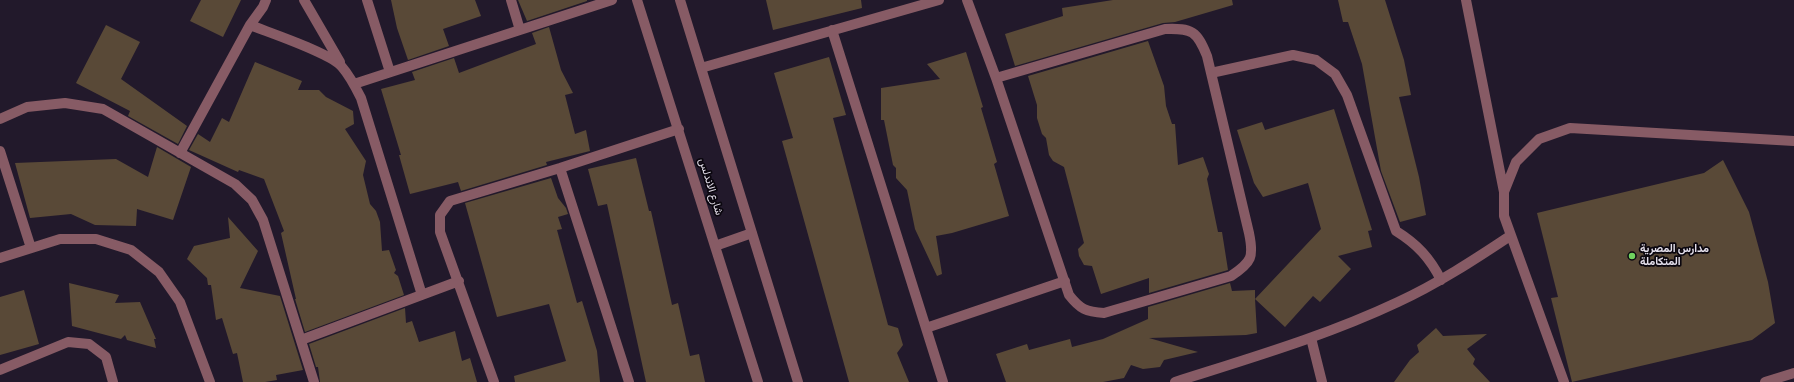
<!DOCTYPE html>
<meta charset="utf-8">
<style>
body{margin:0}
canvas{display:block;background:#22192b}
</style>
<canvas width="1794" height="382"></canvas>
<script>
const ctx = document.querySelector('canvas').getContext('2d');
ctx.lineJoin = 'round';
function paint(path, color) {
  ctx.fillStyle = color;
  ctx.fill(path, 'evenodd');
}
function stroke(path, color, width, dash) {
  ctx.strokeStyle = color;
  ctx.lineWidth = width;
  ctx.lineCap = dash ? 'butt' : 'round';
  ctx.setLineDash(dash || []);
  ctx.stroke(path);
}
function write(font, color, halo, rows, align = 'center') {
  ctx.font = font + ' "Source Sans 3",Vazirmatn,sans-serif';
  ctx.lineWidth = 3.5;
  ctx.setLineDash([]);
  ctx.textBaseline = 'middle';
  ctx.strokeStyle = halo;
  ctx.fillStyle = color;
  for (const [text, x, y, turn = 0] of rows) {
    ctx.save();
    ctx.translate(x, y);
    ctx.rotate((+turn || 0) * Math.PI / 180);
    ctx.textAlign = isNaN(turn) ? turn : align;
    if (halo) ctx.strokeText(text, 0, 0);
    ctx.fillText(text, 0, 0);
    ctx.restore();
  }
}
paint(new Path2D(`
 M 201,0 L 241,0 L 223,37 L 190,21 Z
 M 391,0 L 475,0 L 481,16 L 443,29 L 449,46 L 408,60 L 397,28 Z
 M 518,0 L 587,0 L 587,1 L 527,21 Z
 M 766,0 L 861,0 L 862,8 L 773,30 Z
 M 1113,0 L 1232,0 L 1233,5 L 1175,22 L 1163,23 L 1015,66 L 1005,34 L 1063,16 L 1062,8 Z
 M 1338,0 L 1385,0 L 1404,60 L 1411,95 L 1399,97 L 1419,177 L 1426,215 L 1400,222 L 1381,171 L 1362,64 L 1348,22 L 1343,22 Z
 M 106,25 L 140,42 L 121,79 L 187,126 L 178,144 L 128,116 L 130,111 L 76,83 Z
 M 549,27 L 561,70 L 573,93 L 565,95 L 575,134 L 586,130 L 590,151 L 546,162 L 547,165 L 461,191 L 458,182 L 410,194 L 399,155 L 401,155 L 381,89 L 415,80 L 412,72 L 454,58 L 459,73 L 536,44 L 532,33 Z
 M 1148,41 L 1164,86 L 1166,106 L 1172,124 L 1175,124 L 1178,165 L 1203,157 L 1209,174 L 1207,179 L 1218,232 L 1222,232 L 1228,270 L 1149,293 L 1149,278 L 1101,294 L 1092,266 L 1084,265 L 1079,256 L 1078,249 L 1084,243 L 1064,167 L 1053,161 L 1049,155 L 1046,138 L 1042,134 L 1037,118 L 1037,105 L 1028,76 Z
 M 966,52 L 983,107 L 981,108 L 997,162 L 994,164 L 1009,216 L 952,233 L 936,236 L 942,274 L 937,276 L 915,229 L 907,190 L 896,178 L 896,168 L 893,165 L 884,120 L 881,120 L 881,88 L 940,79 L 927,64 Z
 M 829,57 L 846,115 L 833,118 L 888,325 L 898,328 L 903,345 L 897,353 L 909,382 L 849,382 L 782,141 L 793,138 L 774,73 Z
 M 255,62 L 302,81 L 298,90 L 319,90 L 326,97 L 353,111 L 354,124 L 345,129 L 366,161 L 363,175 L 370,204 L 376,211 L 380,222 L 382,251 L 389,250 L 396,270 L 394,273 L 398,276 L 404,295 L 305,332 L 295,299 L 296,299 L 281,233 L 284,231 L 264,179 L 239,170 L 238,172 L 189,150 L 198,134 L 210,142 L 222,118 L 229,122 Z
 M 1334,109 L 1372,230 L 1368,231 L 1372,247 L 1338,256 L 1351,269 L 1320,302 L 1313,296 L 1285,327 L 1255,299 L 1257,333 L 1246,335 L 1149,338 L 1198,352 L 1164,360 L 1160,367 L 1143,369 L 1131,365 L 1124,378 L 1103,382 L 1006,382 L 996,354 L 1027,344 L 1029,350 L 1070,339 L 1072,347 L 1103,339 L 1148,319 L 1148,307 L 1230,283 L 1232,291 L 1255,290 L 1255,299 L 1321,229 L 1308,183 L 1263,197 L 1254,183 L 1237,130 L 1262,122 L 1265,130 Z
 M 157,147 L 191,167 L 173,220 L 137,209 L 136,226 L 95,225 L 71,214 L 30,218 L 15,163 L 116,159 L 148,177 Z
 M 636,158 L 649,211 L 651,211 L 672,305 L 678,303 L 690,356 L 699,354 L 705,382 L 646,382 L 607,204 L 598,206 L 588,169 Z
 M 1723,160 L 1749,212 L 1768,282 L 1775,323 L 1752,340 L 1572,382 L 1551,298 L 1558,297 L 1537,213 L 1704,173 Z
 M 551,178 L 558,198 L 566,208 L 568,214 L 558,217 L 562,229 L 557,230 L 577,303 L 582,301 L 597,351 L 600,382 L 515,382 L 514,376 L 566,361 L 549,304 L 497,317 L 465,203 Z
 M 228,217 L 258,251 L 240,288 L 280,296 L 303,370 L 276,375 L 277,380 L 265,382 L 243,382 L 237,353 L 233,354 L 222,318 L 216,320 L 211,285 L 208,285 L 207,278 L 187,259 L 194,246 L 230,238 Z
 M 69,283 L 119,295 L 115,303 L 140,302 L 156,339 L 154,339 L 156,348 L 127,340 L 125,335 L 121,339 L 72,326 Z
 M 24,290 L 39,344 L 0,355 L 0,297 Z
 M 405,308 L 406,323 L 412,321 L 419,342 L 455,331 L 462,361 L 470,358 L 477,382 L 320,382 L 318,367 L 316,367 L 309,344 Z
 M 1436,328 L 1443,336 L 1487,334 L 1467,349 L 1475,359 L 1473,364 L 1490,382 L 1394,382 L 1410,360 L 1419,352 L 1417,345 Z`), '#594937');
stroke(new Path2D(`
 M 304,0 L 340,62
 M 367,0 L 390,72
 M 511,0 L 520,30
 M 637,0 L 758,382
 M 680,0 L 798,382
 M 967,0 L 996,78 L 1069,295 C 1080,309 1086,312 1104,313 L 1231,276 C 1252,262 1254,257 1249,233 L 1207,56 C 1197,31 1192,28 1165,29 L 996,78
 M 1466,0 L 1504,192
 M 250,25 C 270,33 331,53 342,67 C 350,76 356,88 361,98 L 422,295
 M 832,30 L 943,382
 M 701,68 L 939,0
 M 1211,73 L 1293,55 L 1316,60 L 1335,74 L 1347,95 L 1396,231 C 1417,244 1430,258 1441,280
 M 354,84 L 612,0
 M 0,119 L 27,107 L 65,103 L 103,109 L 235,184 L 252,200 L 263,220 L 314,382
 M 0,151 L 31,248
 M 180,153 L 250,25 L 263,7 L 266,0
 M 560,168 L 629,382
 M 715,246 L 752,233
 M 0,258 L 60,239 L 96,239 L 131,250 L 159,272 L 180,302 L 210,382
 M 926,328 L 1065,281
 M 1311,338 L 1322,382
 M 301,340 L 459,281
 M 0,370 L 68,342 L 89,344 L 106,357 L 113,382
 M 494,382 L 440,232 L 440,215 L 450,201 L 560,168 L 679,129
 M 1175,382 C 1250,358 1326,336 1398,302 C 1437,284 1474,260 1510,236
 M 1564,382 L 1504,216 L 1504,192 L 1516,162 L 1539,139 L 1570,128 L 1794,141
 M 1765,382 L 1794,373`), '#875b65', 10);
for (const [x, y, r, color] of [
 [1632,256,4,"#70d35f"]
]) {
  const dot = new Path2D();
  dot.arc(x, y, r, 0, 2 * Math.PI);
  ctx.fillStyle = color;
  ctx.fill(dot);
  stroke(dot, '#0a060e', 1.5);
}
write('11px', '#e5e0ec', '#0a060e', [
 ["شارع الاندلس",710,187,73]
]);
write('bold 11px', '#e5e0ec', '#0a060e', [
 ["مدارس المصرية",1640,250],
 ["المتكاملة",1640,263]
], 'left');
</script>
